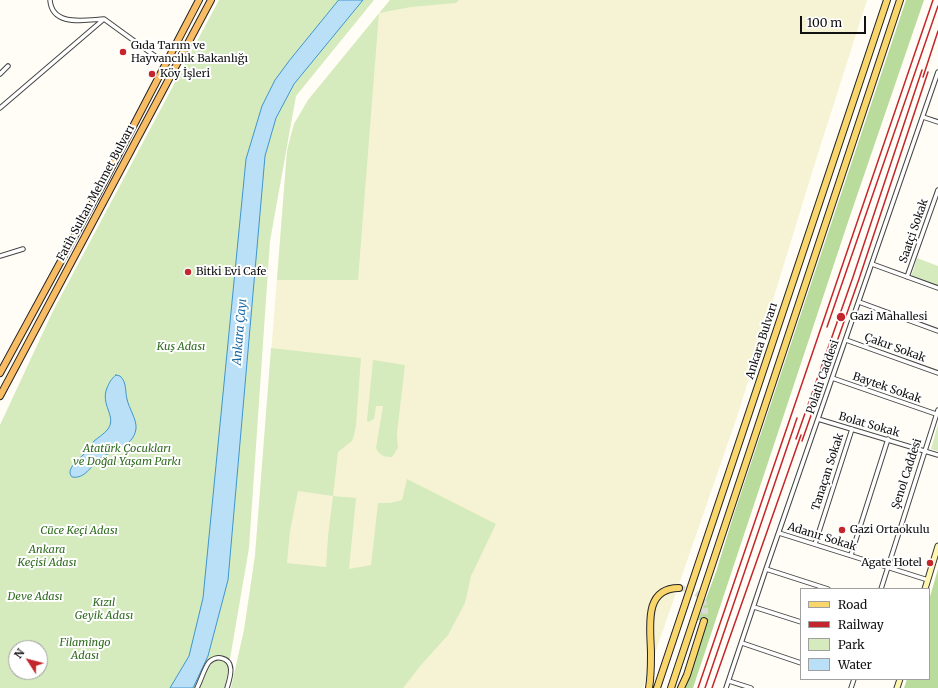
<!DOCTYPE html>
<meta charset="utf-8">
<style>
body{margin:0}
#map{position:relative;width:938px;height:688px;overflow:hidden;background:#fffdf5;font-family:Merriweather,serif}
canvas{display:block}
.legend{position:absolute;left:800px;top:588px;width:130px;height:92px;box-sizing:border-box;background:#fff;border:1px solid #a0a0a0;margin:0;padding:5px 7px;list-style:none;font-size:12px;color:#111}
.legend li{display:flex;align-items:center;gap:8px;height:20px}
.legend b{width:20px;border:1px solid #a0a0a0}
.north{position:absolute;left:8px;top:640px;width:40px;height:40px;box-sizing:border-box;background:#fff;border:1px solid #a0a0a0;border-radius:50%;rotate:306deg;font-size:11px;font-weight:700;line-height:16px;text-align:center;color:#111}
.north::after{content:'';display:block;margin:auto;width:14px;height:18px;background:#c4262e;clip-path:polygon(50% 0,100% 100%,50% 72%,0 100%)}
.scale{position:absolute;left:800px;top:16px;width:66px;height:18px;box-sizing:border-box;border:2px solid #111;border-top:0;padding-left:5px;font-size:12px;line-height:14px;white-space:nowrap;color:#111;-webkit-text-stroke:3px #fff;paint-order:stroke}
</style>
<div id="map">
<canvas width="938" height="688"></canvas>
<ul class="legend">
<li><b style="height:5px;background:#f9d66b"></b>Road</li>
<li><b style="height:5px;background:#c4262e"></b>Railway</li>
<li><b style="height:11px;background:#d5ebbd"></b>Park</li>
<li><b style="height:11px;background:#b9e0f7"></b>Water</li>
</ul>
<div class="north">N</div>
<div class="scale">100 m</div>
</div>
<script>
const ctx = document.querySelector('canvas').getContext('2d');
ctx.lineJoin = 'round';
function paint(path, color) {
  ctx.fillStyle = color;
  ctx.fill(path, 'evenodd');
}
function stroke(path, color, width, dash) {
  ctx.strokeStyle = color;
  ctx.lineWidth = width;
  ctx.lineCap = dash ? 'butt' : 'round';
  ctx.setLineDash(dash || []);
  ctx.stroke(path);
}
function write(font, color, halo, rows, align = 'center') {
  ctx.font = font + ' Merriweather,serif';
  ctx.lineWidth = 4;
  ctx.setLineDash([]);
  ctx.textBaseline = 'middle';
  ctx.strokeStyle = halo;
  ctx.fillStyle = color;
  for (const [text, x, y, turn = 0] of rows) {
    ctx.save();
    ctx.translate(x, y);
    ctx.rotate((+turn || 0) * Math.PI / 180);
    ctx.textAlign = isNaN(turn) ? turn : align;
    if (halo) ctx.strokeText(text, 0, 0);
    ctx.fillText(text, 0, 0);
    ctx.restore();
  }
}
paint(new Path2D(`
 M 390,0 L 867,0 L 815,163 L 738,414 L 643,688 L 231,688 L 244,630 L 255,556 L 287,151 L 290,137 L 294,124 L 308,100 Z`), '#f6f3d4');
paint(new Path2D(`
 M 219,0 L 374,0 L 296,96 L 270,241 L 249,548 L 225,688 L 0,688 L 0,425 L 53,311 ZM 16,648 L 40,648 L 40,672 L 16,672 Z
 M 390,0 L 459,0 L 456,3 L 411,7 L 379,13 L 358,280 L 277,280 L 287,151 L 294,124 L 308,100 Z
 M 917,258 L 938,266 L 938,286 L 911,277 Z
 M 271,348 L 361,358 L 356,426 L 354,435 L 352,441 L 338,452 L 333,496 L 356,498 L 349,569 L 371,565 L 378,503 L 390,503 L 402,500 L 407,479 L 496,524 L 471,576 L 465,603 L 448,635 L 421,665 L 403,688 L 231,688 L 244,630 L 255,556 ZM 298,491 L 333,496 L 328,536 L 326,567 L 287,563 L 290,531 Z
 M 373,360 L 405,365 L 397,433 L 398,448 L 392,457 C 384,457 380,456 376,448 L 383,406 L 376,406 L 374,419 L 368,422 L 367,420 Z
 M 938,424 L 938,451 L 931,449 Z`), '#d5ebbd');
paint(new Path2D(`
 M 906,0 L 924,0 L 849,219 L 705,652 L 693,688 L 685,688 L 692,670 L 707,621 L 698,620 L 716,572 L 734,514 Z
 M 938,569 L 938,688 L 904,688 L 907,679 L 929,679 L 929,600 Z`), '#b9dc9c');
const water = new Path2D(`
 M 339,0 L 363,0 L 294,84 L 276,118 L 265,156 L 228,580 L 208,656 L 193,688 L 170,688 L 189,656 L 203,598 L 246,159 L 262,106 L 275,80 L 289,61 Z
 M 116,375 L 120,376 C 127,382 125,392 127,399 C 129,409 137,419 136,429 C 133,448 111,450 99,459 C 90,467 85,479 72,477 C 64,469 82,457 87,451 C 90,448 91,444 94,441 C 99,437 104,434 108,429 C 117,416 100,405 107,388 C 109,383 111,379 116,375 Z`);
paint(water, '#b9e0f7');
stroke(water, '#3f96cf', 1);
stroke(new Path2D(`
 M 679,588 C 700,590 708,600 704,621`), '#dbdad3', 6, [6, 3]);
const minor = new Path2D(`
 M 50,0 C 52,27 85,20 104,19
 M 0,74 L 8,66
 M 0,108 L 104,19 L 166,64
 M 923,117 L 938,122
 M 0,256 L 23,249
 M 872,264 L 938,288
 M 907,277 L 938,190
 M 859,302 L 938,331
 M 846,340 L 938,373
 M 832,378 L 936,414
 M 818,419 L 938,455
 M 779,533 L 928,580
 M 815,544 L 852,429
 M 851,555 L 888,439
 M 766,569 L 828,589
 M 881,589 L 938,410
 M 754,607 L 801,622
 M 742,643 L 801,663
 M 729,681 L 751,688
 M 197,688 C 201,680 204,669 209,662 C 212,659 217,657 221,658 C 236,661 230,678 227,688
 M 726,688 L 766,569 L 938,72
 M 851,688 L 854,679`);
const secondary = new Path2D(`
 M 925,589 L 938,546
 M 897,688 L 900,679`);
const primary = new Path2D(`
 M 649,688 C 651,677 651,666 651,654 C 651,630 642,588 679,588
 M 657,688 L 887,0
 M 671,688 L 900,0
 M 681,688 L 687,675 L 704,621`);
const trunk = new Path2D(`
 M 0,373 L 104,182 L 199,0
 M 0,396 L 211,0`);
stroke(minor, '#444', 5.5);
stroke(secondary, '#333', 7);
stroke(primary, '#222', 8);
stroke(trunk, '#222', 8);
stroke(minor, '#fff', 3.5);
stroke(secondary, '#fff6b0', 5);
stroke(primary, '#f9d66b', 6);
stroke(trunk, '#f7bc64', 6);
stroke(new Path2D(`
 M 923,77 L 938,31
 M 827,327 L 938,6
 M 796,439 L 853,277 L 922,70
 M 802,441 L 859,279 L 928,72
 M 698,688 L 933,0
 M 705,688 L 797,418
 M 712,688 L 801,435`), '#c4262e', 1.5);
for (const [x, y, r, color] of [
 [123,52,4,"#c4262e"],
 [152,74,4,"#c4262e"],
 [188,272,4,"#c4262e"],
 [841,317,5,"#c4262e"],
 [842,530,4,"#c4262e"],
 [930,563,4,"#c4262e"]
]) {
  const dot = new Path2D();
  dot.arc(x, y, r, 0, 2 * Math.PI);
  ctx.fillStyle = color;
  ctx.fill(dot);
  stroke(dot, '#fff', 1.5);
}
write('11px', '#111', '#fff', [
 ["Gıda Tarım ve",131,46],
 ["Hayvancılık Bakanlığı",131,59],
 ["Köy İşleri",160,74],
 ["Bitki Evi Cafe",196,272],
 ["Gazi Mahallesi",850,317],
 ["Gazi Ortaokulu",850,530],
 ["Agate Hotel",922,563,"right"]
], 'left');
write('11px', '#111', '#fff', [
 ["Fatih Sultan Mehmet Bulvarı",96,193,-62],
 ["Saatçi Sokak",914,231,-71],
 ["Ankara Bulvarı",762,341,-72],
 ["Çakır Sokak",895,348,20],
 ["Polatlı Caddesi",823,377,-71],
 ["Baytek Sokak",887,388,19],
 ["Bolat Sokak",869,425,16],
 ["Tanaçan Sokak",828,472,-72],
 ["Şenol Caddesi",907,474,-72],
 ["Adanır Sokak",822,537,17]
]);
write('italic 11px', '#2f6b1f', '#fff', [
 ["Kuş Adası",181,347],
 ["Atatürk Çocukları",127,449],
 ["ve Doğal Yaşam Parkı",127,462],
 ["Cüce Keçi Adası",79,531],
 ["Ankara",47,550],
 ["Keçisi Adası",47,563],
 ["Deve Adası",35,597],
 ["Kızıl",104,603],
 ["Geyik Adası",104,616],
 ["Filamingo",85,643],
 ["Adası",85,656]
]);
write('italic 12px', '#1768a6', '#fff', [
 ["Ankara Çayı",240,332,-85]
]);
</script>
